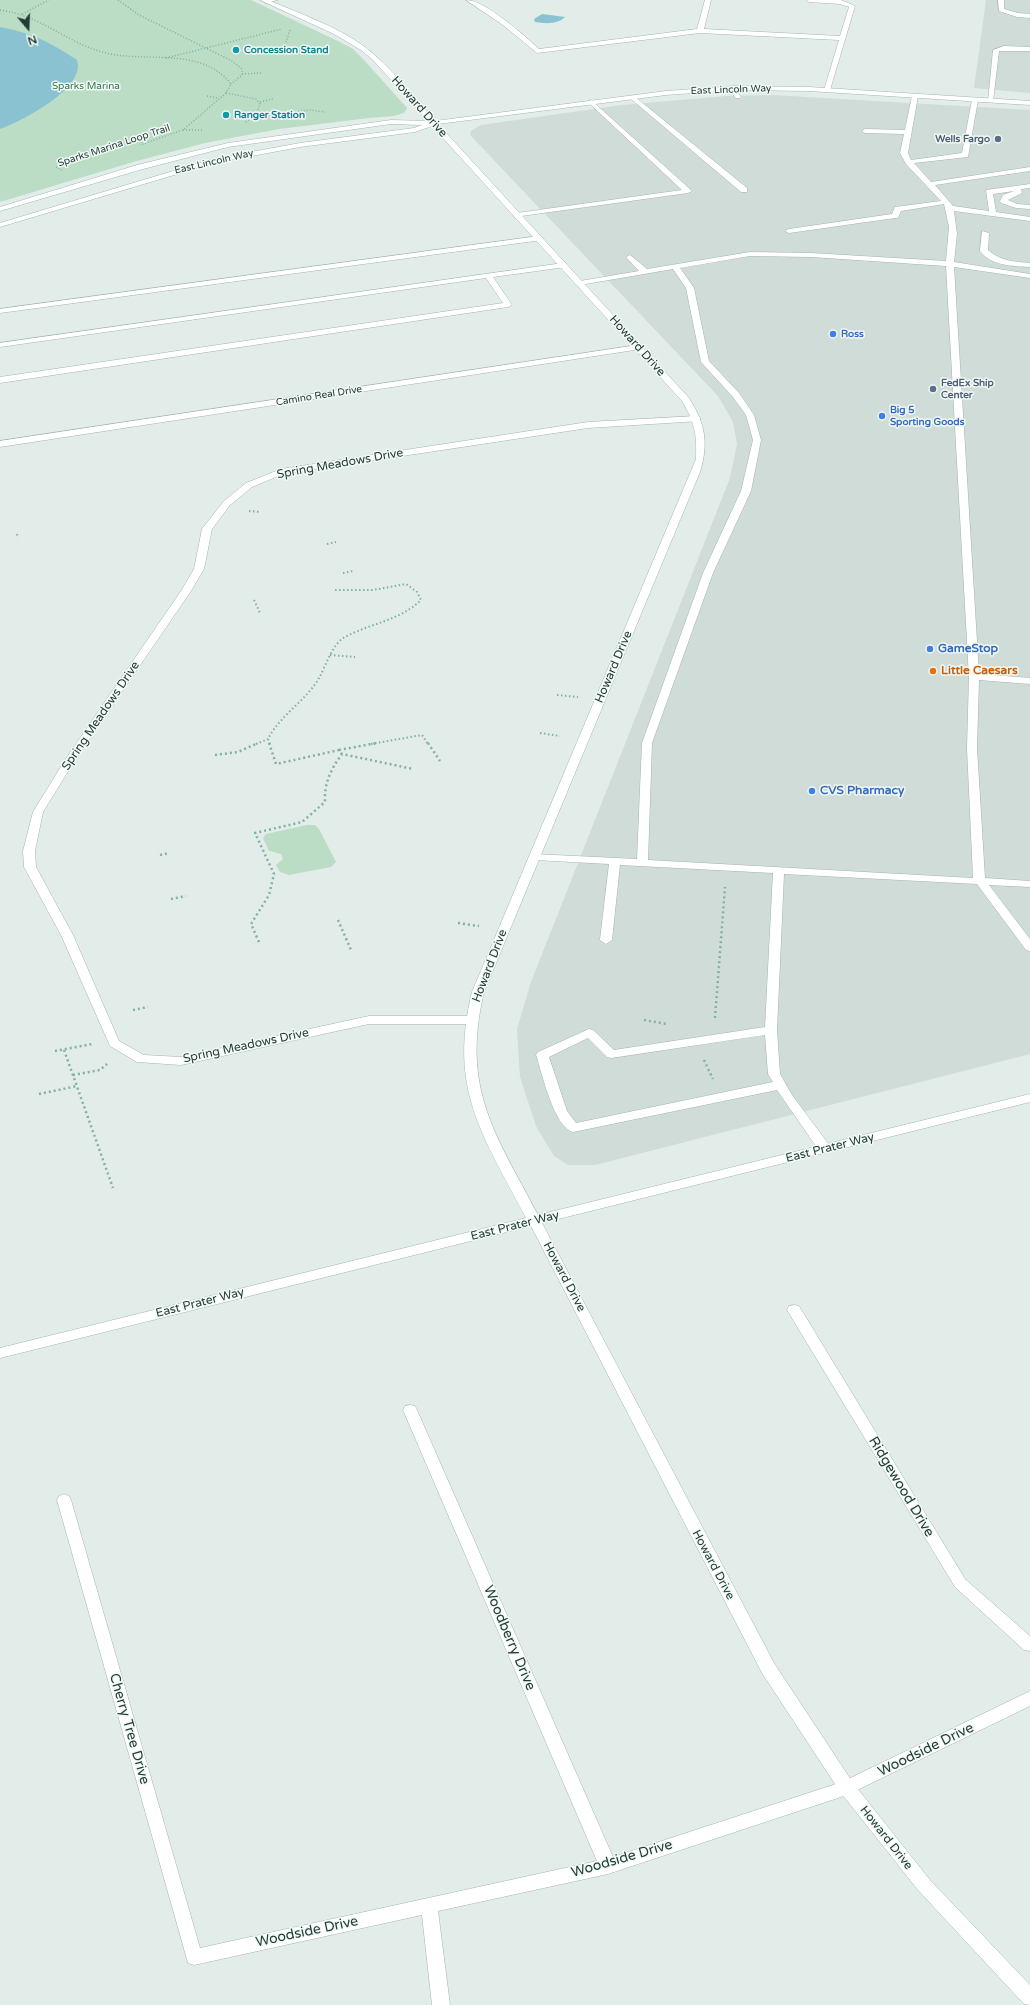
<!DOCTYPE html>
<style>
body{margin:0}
#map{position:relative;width:1030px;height:2005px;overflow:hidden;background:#e2ece8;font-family:"Varela Round",sans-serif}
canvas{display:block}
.north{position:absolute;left:8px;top:8px;width:40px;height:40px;-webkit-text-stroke:3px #f2f9f6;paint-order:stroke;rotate:161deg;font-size:11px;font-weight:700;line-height:16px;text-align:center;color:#223d37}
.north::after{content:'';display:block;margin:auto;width:14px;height:18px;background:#223d37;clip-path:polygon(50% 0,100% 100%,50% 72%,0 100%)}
</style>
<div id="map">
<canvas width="1030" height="2005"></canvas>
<div class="north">N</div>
</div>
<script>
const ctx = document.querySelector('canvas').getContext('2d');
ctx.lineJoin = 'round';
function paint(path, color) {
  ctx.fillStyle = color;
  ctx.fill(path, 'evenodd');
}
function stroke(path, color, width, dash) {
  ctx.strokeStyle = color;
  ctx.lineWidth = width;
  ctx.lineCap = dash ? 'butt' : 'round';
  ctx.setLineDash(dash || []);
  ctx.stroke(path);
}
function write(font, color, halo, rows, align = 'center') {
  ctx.font = font + ' "Varela Round",sans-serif';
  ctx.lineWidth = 3;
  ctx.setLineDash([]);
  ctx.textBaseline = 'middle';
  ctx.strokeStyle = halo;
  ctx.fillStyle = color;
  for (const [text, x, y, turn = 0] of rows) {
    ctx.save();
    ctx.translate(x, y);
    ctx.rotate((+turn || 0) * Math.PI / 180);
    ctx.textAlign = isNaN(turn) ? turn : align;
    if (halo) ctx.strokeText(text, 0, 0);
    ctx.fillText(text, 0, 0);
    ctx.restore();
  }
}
paint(new Path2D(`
 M 986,0 L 1030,0 L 1030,93 L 974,88 Z
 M 772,95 L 1030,110 L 1030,1054 L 595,1165 L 568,1165 L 554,1156 L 536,1126 L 520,1077 L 517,1029 L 531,982 L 730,478 L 737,444 L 733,422 L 718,396 L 470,135 L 471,131 L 481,125 L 622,105 L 727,96 Z`), '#d0dcd7');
paint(new Path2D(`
 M 0,0 L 251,0 L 340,42 L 353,49 L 364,60 L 407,108 L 404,113 L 394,116 L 369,118 L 279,129 L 205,143 L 133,162 L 0,202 Z
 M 307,825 L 315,825 L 319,829 L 336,862 L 331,867 L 289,875 L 280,872 L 276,865 L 283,859 L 281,854 L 269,851 L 263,838 L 266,834 Z`), '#bbddc6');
paint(new Path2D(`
 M 542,14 L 565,17 C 558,24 546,24 535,22 L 534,19 Z
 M 0,27 C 30,32 52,43 77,60 C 87,88 20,122 0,129 Z`), '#8ac2d1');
const lane = new Path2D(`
 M 268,0 L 278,0 L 265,3 L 265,1 Z
 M 466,0 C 485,0 524,35 539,49 L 697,29 L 705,0 L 711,0 L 704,29 L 840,36 L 849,7 L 840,4 L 809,2 L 806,0 L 841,0 L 855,6 L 830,90 L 827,92 L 824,90 L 839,40 L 700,33 L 537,53 L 503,25 Z
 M 998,0 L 1004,0 L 1004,9 L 1018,13 L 1030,14 L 1030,18 L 1017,17 L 999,11 Z
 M 1004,46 L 1030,47 L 1030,51 L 999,51 L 993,101 L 988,102 L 993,50 Z
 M 729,87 L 733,87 L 741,97 L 740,98 L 736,98 L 728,88 Z
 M 915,94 L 918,96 L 908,153 L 911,160 L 962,153 L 972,100 L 975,98 L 978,100 L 968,157 L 914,163 L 931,182 L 1030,167 L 1030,171 L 935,185 L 953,206 L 989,211 L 986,190 L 1030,184 L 1030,188 L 1021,189 L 1022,193 L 1008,200 L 1017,204 L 1030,205 L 1030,209 L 1016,208 L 1001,203 L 1000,201 L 1003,195 L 1014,191 L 993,194 L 996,212 L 1030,217 L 1030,221 L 954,211 L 957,234 L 954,262 L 1030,274 L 1030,278 L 954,267 L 979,674 L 1030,678 L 1030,684 L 979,680 L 977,748 L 985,878 L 1030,881 L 1030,887 L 989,885 L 1030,939 L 1030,951 L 1026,950 L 977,884 L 784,874 L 777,1030 L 780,1074 L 792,1095 L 830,1146 L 831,1149 L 830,1152 L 820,1152 L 777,1090 L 573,1132 C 554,1127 542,1073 536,1055 L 538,1052 L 589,1029 L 593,1030 L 614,1050 L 765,1027 L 773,873 L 620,865 L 612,940 L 606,944 L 600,940 L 609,864 L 534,860 L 528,857 L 534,854 L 637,859 L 642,743 L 703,573 L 741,491 L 753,440 L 746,415 L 733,397 L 701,362 L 686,288 L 673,269 L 580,285 L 576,283 L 580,281 L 639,271 L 626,257 L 630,255 L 647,269 L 750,252 L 811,253 L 946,261 L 949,227 L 944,204 L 901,211 L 898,218 L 895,218 L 789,233 L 785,231 L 789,229 L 892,214 L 895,207 L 941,201 L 906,164 L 900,153 L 904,134 L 865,133 L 862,131 L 865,129 L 905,130 L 912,96 ZM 750,256 L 811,257 L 946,266 L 969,677 L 967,748 L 973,878 L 648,860 L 652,743 L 713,573 L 751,491 L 761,440 L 754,415 L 739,393 L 709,361 L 694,288 L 680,268 ZM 765,1035 L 768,1074 L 773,1082 L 576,1123 L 567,1111 L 549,1057 L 588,1038 L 607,1057 L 611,1058 Z
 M 630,96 L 634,96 L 747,188 L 747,192 L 741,192 L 630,98 Z
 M 591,100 L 692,191 L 688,193 L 514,217 L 514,213 L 517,213 L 682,190 L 589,103 L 588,102 Z
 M 982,231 L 989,233 L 988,250 C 1000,261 1015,262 1030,263 L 1030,267 C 1012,266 992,266 980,251 Z
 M 539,236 L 543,238 L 542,240 L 0,313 L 0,309 Z
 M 563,263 L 566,263 L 566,267 L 493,277 L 512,305 L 508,307 L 0,383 L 0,377 L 503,303 L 486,278 L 0,347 L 0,343 Z
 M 697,416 L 700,417 L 700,421 L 588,428 L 283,474 L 252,487 L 230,505 L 212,529 L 204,569 L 191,591 L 75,760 L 43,812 L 35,851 L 36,867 L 73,935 L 119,1041 L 144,1055 L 181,1057 L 369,1016 L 471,1016 L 477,1020 L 471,1024 L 369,1024 L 181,1065 L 137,1062 L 110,1046 L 61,935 L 24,867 L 23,851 L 33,812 L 65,760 L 181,591 L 194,569 L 202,529 L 224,501 L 246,483 L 281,469 L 588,422 Z
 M 794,1305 L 799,1306 L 965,1579 L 1030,1636 L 1030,1651 L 1024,1650 L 955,1587 L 787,1310 L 789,1306 Z
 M 410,1405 L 415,1406 L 417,1410 L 613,1857 L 842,1782 L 1030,1691 L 1030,1706 L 847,1795 L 608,1874 L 438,1911 L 450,2005 L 432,2005 L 422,1915 L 194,1965 L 188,1963 L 57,1500 L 59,1496 L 64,1494 L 69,1496 L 71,1500 L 200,1948 L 597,1861 L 403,1410 L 405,1406 Z`);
const street = new Path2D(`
 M 638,345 L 642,347 L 641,349 L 0,447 L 0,441 Z`);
const secondary = new Path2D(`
 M 260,0 L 268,0 C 301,14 336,26 365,47 C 391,67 413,96 435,121 L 666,91 L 736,86 L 809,87 L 1030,101 L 1030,105 L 809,91 L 736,90 L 666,95 L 438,124 L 689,398 C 705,423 709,443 700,472 L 484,992 C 461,1089 495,1133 538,1215 L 1030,1094 L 1030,1102 L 542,1223 L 774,1663 L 853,1783 L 930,1880 L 1030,1985 L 1030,2005 L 1024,2004 L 918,1890 L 841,1793 L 762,1673 L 531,1226 L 0,1358 L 0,1348 L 526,1218 C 483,1135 448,1090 472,992 L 696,459 C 697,434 695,423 682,401 L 432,126 L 415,132 L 300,147 L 214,163 L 0,227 L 0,223 L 213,159 L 300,143 L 414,128 L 422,125 L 391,124 L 228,147 L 143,169 L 0,211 L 0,207 L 137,165 L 228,143 L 391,120 L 428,121 L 373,60 L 361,50 L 334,34 Z`);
stroke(lane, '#a5b4af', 1);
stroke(street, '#a5b4af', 1);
stroke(secondary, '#a0b8b1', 1);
stroke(new Path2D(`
 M 118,0 L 139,15 L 232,61 L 242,69 L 242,75 L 231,84
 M 0,10 C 42,16 64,41 102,52 C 144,64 200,45 231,84 L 226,93 L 183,130 L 140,145
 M 22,14 L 49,0
 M 290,30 L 285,45 L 293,54
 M 166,58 L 282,29
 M 242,74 L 262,73
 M 226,93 L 256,99 L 260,104 L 257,113 L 245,123
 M 207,96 L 219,98
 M 260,102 L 273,99
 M 256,113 L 284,114 L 310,110 L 325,112
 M 183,130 L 203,130
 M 56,167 L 62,170`), '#82b0a4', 1.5, [1, 2]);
stroke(new Path2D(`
 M 249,511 L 260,512
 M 17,534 L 18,538
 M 327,544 L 336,542
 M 343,573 L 353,571
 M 254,600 L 260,613
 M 330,655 L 355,657
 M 557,695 L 578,697
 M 540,733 L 560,736
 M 256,744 L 268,739
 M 270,744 L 268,739 C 280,715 307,700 319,678 C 326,666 332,644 345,637 C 371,623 399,621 421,600 L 417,592 L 406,584 L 373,590 L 333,590
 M 371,744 L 422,735 L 428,744`), '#82b0a4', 2, [1.5, 2.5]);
stroke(new Path2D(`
 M 269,743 L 276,764 L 339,750 L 342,754
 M 428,743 L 440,761
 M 339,750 L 377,743
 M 215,755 L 238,752 L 258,743
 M 160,855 L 169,853
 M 171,899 L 186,896
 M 338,920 L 351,950
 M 458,923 L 479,926
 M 259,942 L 251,924 L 269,895 L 274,874 L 255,833 L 302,822 L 325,802 C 324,783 331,769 342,754 L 413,769
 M 133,1010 L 148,1007
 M 715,1018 L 725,887
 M 644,1020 L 667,1024
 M 64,1050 L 113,1188
 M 55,1051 L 92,1044
 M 704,1060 L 713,1079
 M 73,1075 L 100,1070 L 107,1064
 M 39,1094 L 77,1086`), '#82b0a4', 2.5, [2, 3]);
paint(lane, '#fff');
paint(street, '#fff');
paint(secondary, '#fff');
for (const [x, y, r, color] of [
 [236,50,4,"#0f9aa8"],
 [226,115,4,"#0f9aa8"],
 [998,139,4,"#5c6f8a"],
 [833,334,4,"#3f7fe0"],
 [933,389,4,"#5c6f8a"],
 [882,416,4,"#3f7fe0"],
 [930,649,4,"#3f7fe0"],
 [933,671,4,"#e8710a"],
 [812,791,4,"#3f7fe0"]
]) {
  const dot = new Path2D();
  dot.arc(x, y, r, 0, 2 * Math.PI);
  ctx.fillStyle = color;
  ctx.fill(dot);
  stroke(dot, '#f2f9f6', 1.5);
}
write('bold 10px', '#0d838f', '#f2f9f6', [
 ["Concession Stand",244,50],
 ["Ranger Station",234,115]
], 'left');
write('10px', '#2c744c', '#f2f9f6', [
 ["Sparks Marina",86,86]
]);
write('10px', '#223d37', '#f2f9f6', [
 ["East Lincoln Way",731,90,-2],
 ["Sparks Marina Loop Trail",114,146,-18],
 ["East Lincoln Way",214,162,-13],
 ["Camino Real Drive",319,396,-9]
]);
write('bold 10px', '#4e5e75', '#f2f9f6', [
 ["Wells Fargo",990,139],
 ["FedEx Ship",941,383,"left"],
 ["Center",941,395,"left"]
], 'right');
write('bold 10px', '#366cbe', '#f2f9f6', [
 ["Ross",841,334],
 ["Big 5",890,410],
 ["Sporting Goods",890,422]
], 'left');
write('12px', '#223d37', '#f2f9f6', [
 ["Howard Drive",419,107,48],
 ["Howard Drive",637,346,48],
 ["Spring Meadows Drive",340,464,-10],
 ["Howard Drive",614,667,-67],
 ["Spring Meadows Drive",101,716,-56],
 ["Howard Drive",490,966,-69],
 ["Spring Meadows Drive",246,1046,-12],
 ["East Prater Way",830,1148,-14],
 ["East Prater Way",515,1226,-14],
 ["Howard Drive",564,1277,62],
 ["East Prater Way",200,1303,-14],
 ["Howard Drive",713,1565,62],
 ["Howard Drive",886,1838,52]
]);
write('bold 12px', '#366cbe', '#f2f9f6', [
 ["GameStop",938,649],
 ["CVS Pharmacy",820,791]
], 'left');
write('bold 12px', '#c56008', '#f2f9f6', [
 ["Little Caesars",941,671]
], 'left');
write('14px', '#223d37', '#f2f9f6', [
 ["Ridgewood Drive",901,1487,59],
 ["Woodberry Drive",509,1638,67],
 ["Cherry Tree Drive",129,1729,74],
 ["Woodside Drive",926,1750,-26],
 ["Woodside Drive",622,1859,-16],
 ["Woodside Drive",307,1932,-12]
]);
</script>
